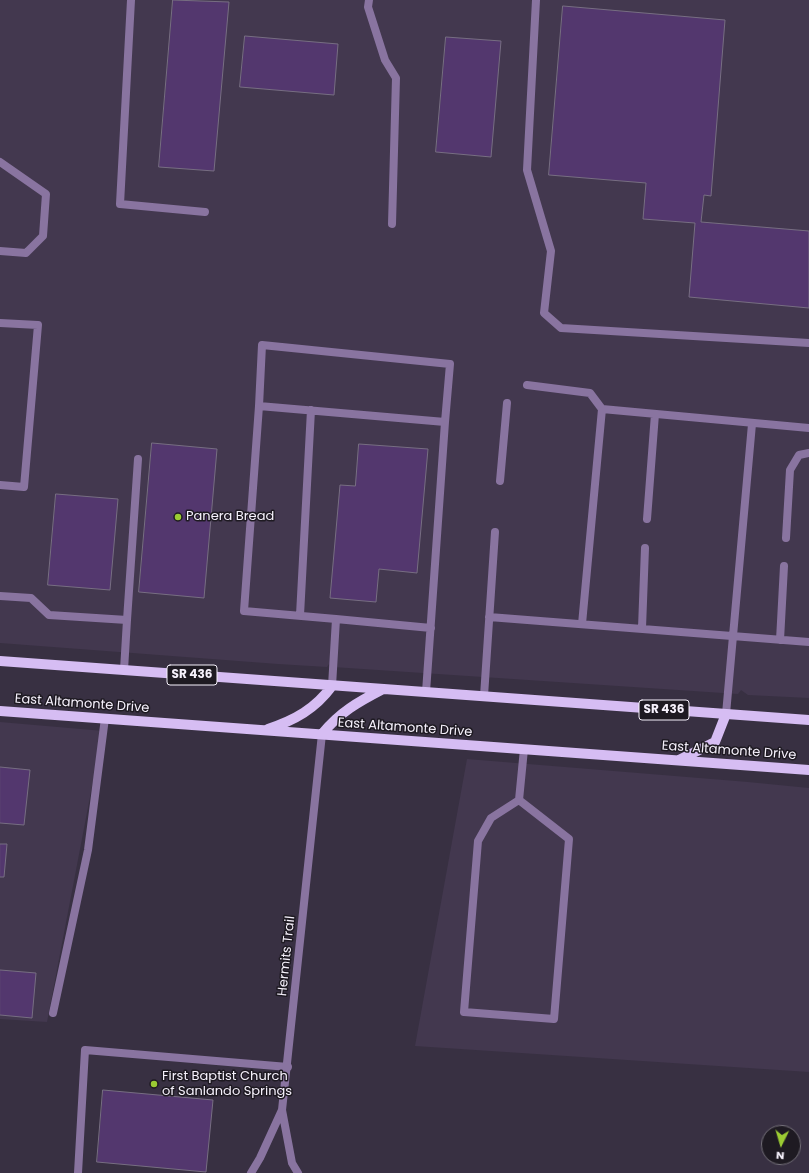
<!DOCTYPE html>
<style>
body{margin:0}
#map{position:relative;width:809px;height:1173px;overflow:hidden;background:#383042;font-family:Poppins,sans-serif}
canvas{display:block}
.north{position:absolute;left:761px;top:1125px;width:40px;height:40px;box-sizing:border-box;background:#1e1a22;border:1px solid #747079;border-radius:50%;rotate:185deg;font-size:11px;font-weight:700;line-height:16px;text-align:center;color:#f6f1fc}
.north::after{content:'';display:block;margin:auto;width:14px;height:18px;background:#9bcb33;clip-path:polygon(50% 0,100% 100%,50% 72%,0 100%)}
</style>
<div id="map">
<canvas width="809" height="1173"></canvas>
<div class="north">N</div>
</div>
<script>
const ctx = document.querySelector('canvas').getContext('2d');
ctx.lineJoin = 'round';
function paint(path, color) {
  ctx.fillStyle = color;
  ctx.fill(path, 'evenodd');
}
function stroke(path, color, width, dash) {
  ctx.strokeStyle = color;
  ctx.lineWidth = width;
  ctx.lineCap = dash ? 'butt' : 'round';
  ctx.setLineDash(dash || []);
  ctx.stroke(path);
}
function write(font, color, halo, rows, align = 'center') {
  ctx.font = font + ' Poppins,sans-serif';
  ctx.lineWidth = 3;
  ctx.setLineDash([]);
  ctx.textBaseline = 'middle';
  ctx.strokeStyle = halo;
  ctx.fillStyle = color;
  for (const [text, x, y, turn = 0] of rows) {
    ctx.save();
    ctx.translate(x, y);
    ctx.rotate((+turn || 0) * Math.PI / 180);
    ctx.textAlign = isNaN(turn) ? turn : align;
    if (halo) ctx.strokeText(text, 0, 0);
    ctx.fillText(text, 0, 0);
    ctx.restore();
  }
}
paint(new Path2D(`
 M 0,0 L 809,0 L 809,698 L 748,695 L 741,690 L 738,694 L 333,667 L 329,664 L 327,667 L 278,664 L 0,643 Z
 M 0,722 L 104,731 L 93,781 L 47,1022 L 0,1019 Z
 M 467,759 L 748,782 L 809,788 L 809,1072 L 415,1046 Z`), '#43384f');
const building = new Path2D(`
 M 173,0 L 229,2 L 214,171 L 159,167 Z
 M 563,6 L 725,20 L 711,196 L 704,195 L 701,222 L 809,231 L 809,308 L 689,297 L 695,223 L 643,219 L 646,183 L 549,175 Z
 M 245,36 L 338,44 L 334,95 L 240,87 Z
 M 446,37 L 501,41 L 491,157 L 436,152 Z
 M 152,443 L 217,449 L 204,598 L 139,592 Z
 M 359,444 L 428,449 L 417,573 L 379,569 L 376,602 L 330,598 L 340,485 L 355,486 Z
 M 56,494 L 118,499 L 110,590 L 48,585 Z
 M 0,767 L 30,770 L 24,825 L 0,823 Z
 M 0,844 L 7,844 L 4,877 L 0,877 Z
 M 0,970 L 36,973 L 32,1018 L 0,1015 Z
 M 103,1090 L 213,1100 L 206,1172 L 97,1162 Z`);
paint(building, '#53376e');
stroke(building, '#776e82', 1);
stroke(new Path2D(`
 M 131,0 L 120,204 L 205,212
 M 369,0 L 368,7 L 385,60 L 396,78 L 392,224
 M 536,0 L 527,170 L 551,251 L 544,313 L 561,328 L 809,343
 M 0,162 L 46,194 L 43,236 L 26,253 L 0,251
 M 0,323 L 38,325 L 24,487 L 0,485
 M 527,385 L 590,393 L 602,409 L 582,624
 M 259,406 L 262,345 L 450,364 L 445,422
 M 602,409 L 809,428
 M 500,481 L 507,403
 M 647,519 L 655,414
 M 786,538 L 790,470 L 799,455 L 809,453
 M 0,596 L 31,598 L 49,615 L 127,620 L 124,670
 M 300,615 L 311,410
 M 489,617 L 809,642
 M 336,619 L 431,628
 M 127,620 L 138,459
 M 642,628 L 645,548
 M 780,640 L 784,566
 M 332,686 L 336,619 L 244,611 L 259,406 L 445,422 L 426,692
 M 484,696 L 495,532
 M 726,714 L 752,424
 M 519,800 L 569,839 L 554,1019 L 464,1012 L 478,841 L 491,818 Z
 M 519,800 L 524,749
 M 53,1013 L 88,850 L 105,718
 M 78,1173 L 85,1050 L 288,1067`), '#8974a0', 8);
stroke(new Path2D(`
 M 282,1110 L 292,1163 L 298,1173
 M 251,1173 L 260,1158 L 282,1110 L 322,734`), '#8974a0', 8);
stroke(new Path2D(`
 M 0,661 L 809,720
 M 0,711 L 809,770
 M 268,729 C 295,720 315,709 332,686
 M 322,734 C 340,712 358,702 383,689
 M 679,760 L 715,742 L 726,714`), '#d6bdf3', 10);
for (const [x, y, r, color] of [
 [178,517,4,"#9bcb33"],
 [154,1084,4,"#9bcb33"]
]) {
  const dot = new Path2D();
  dot.arc(x, y, r, 0, 2 * Math.PI);
  ctx.fillStyle = color;
  ctx.fill(dot);
  stroke(dot, '#1e1a22', 1.5);
}
for (const [x, y, w] of [
 [192,675,50],
 [664,710,50]
]) {
  const box = new Path2D();
  box.roundRect(x - w / 2, y - 10, w, 20, 3);
  ctx.fillStyle = '#1e1a22';
  ctx.fill(box);
  stroke(box, '#f6f1fc', 1);
}
write('bold 12px', '#f6f1fc', null, [
 ["SR 436",192,675],
 ["SR 436",664,710]
]);
write('13px', '#f6f1fc', '#1e1a22', [
 ["Panera Bread",186,517],
 ["First Baptist Church",162,1077],
 ["of Sanlando Springs",162,1092]
], 'left');
write('13px', '#f6f1fc', '#1e1a22', [
 ["East Altamonte Drive",82,704,4],
 ["East Altamonte Drive",405,728,4],
 ["East Altamonte Drive",729,751,4],
 ["Hermits Trail",287,956,-84]
]);
</script>
